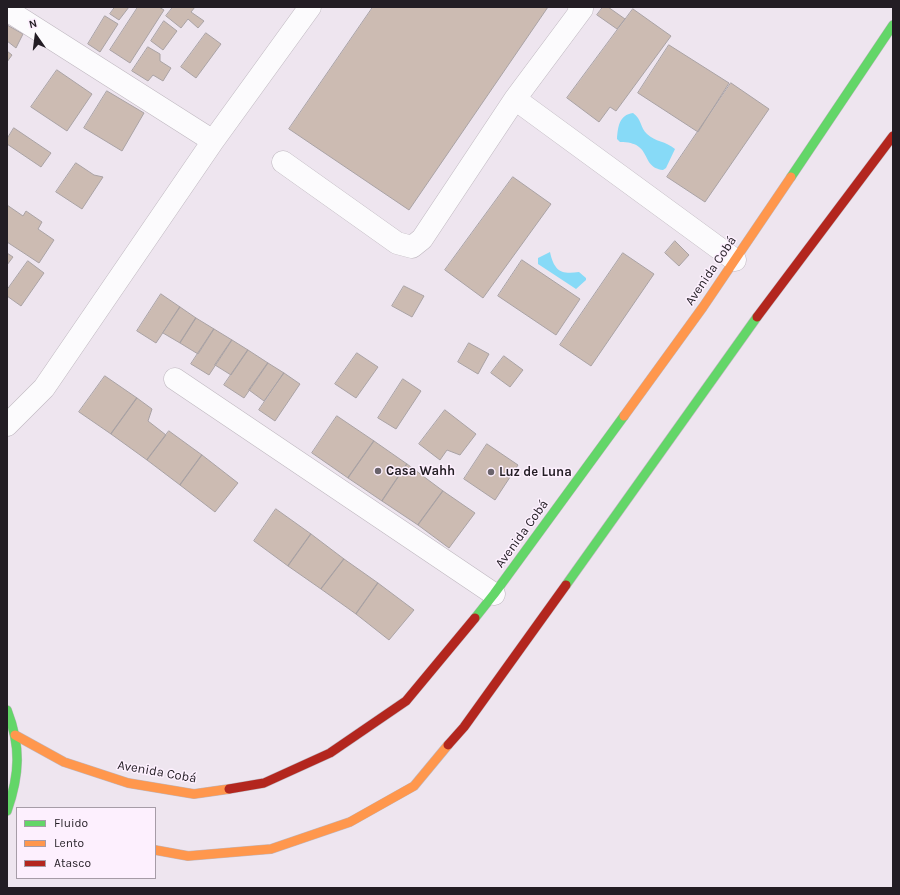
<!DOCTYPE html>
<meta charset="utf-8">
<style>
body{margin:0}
#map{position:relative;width:900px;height:895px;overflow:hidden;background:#eee5ef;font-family:Karla,sans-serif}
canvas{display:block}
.frame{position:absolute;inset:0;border:8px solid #231d24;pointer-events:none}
.legend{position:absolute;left:16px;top:807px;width:140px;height:72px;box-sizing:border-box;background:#fdf0fe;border:1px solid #a69ca7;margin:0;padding:5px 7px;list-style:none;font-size:12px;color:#231d24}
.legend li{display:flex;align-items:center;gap:8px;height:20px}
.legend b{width:20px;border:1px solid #a69ca7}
.north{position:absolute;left:16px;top:16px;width:40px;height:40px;-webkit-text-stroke:3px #fdf0fe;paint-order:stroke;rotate:346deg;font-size:11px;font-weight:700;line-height:16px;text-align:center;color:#231d24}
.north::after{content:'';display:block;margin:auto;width:14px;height:18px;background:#231d24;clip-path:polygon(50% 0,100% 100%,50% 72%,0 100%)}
</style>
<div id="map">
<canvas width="900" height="895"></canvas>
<div class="frame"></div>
<ul class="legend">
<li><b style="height:5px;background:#63d668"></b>Fluido</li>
<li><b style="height:5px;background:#ff974d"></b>Lento</li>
<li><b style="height:5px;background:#b3261e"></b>Atasco</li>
</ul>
<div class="north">N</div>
</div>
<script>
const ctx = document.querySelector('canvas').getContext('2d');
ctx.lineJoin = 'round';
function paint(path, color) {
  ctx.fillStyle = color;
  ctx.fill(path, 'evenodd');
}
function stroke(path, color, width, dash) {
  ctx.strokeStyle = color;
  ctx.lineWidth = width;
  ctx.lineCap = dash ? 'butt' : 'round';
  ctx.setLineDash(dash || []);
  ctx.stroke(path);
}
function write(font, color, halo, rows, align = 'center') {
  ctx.font = font + ' Karla,sans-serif';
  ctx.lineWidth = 3;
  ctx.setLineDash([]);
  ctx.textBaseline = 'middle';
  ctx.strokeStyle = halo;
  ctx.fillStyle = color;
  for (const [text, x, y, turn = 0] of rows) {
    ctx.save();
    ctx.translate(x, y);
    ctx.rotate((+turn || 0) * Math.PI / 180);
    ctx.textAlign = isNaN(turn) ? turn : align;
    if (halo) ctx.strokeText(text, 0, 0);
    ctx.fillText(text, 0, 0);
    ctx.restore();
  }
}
paint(new Path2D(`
 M 633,113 C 642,119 640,128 647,134 C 655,142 666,141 675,149 L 666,168 L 663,170 C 639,167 654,142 620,142 L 617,139 C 618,127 619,115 633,113 Z
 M 550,252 C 554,270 560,275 579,272 L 586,278 L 586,280 L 576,289 L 538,264 L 538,258 Z`), '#87daf7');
const building = new Path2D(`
 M 115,7 L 129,7 L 119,20 L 110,14 Z
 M 138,7 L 159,7 L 164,10 L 130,63 L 110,50 Z
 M 173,7 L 195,7 L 191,12 L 204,21 L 198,28 L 188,19 L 181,28 L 166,16 Z
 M 373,7 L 548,7 L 409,210 L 289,129 Z
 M 603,7 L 608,7 L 625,19 L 617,29 L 597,15 Z
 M 633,9 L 671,36 L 616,111 L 610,107 L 599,122 L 567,98 Z
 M 105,16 L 118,24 L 100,52 L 88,44 Z
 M 164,21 L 177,31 L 163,50 L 151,41 Z
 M 7,25 L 23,34 L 16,48 L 7,41 Z
 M 206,33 L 221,44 L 196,78 L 181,67 Z
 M 669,45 L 729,83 L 698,132 L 638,93 Z
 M 148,47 L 160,54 L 160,61 L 171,68 L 163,81 L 153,75 L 148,81 L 132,71 Z
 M 7,51 L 12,55 L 7,62 Z
 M 57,70 L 92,94 L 67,131 L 31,107 Z
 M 731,83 L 769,109 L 705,202 L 667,177 Z
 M 107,91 L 144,113 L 122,151 L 84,128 Z
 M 14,128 L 51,153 L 41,167 L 7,144 L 7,139 Z
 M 76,163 L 94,175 L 103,177 L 82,209 L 56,192 Z
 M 513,177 L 551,204 L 483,298 L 445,270 Z
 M 7,205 L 23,216 L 26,211 L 42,222 L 38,229 L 54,240 L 39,263 L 7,242 Z
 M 675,241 L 689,255 L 679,266 L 665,253 Z
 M 7,253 L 13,257 L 7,265 Z
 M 623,253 L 654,274 L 591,366 L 560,345 Z
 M 522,260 L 580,299 L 556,335 L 498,296 Z
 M 28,261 L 44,273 L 21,306 L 7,296 L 7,290 Z
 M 404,286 L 424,296 L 412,317 L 392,306 Z
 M 161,294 L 180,307 L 156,343 L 137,331 Z
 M 180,307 L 196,318 L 180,343 L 163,333 Z
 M 196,318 L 214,329 L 198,354 L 180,343 Z
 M 214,329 L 232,340 L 209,375 L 191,364 Z
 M 232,340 L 248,350 L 231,375 L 215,365 Z
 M 469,343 L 489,354 L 478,374 L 458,362 Z
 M 248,350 L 268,363 L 244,398 L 224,385 Z
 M 357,353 L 378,367 L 356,398 L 335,384 Z
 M 504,356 L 523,370 L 510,387 L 491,373 Z
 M 268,363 L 284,373 L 264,401 L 249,390 Z
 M 284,373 L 300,384 L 275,421 L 259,410 Z
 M 105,376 L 137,398 L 111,434 L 79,412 Z
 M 403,379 L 421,391 L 396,429 L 378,418 Z
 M 137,398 L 152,409 L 148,421 L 166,435 L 147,460 L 111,434 Z
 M 445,410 L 476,434 L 460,455 L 447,450 L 440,460 L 419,444 Z
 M 337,416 L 374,441 L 348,478 L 312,453 Z
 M 169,431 L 202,455 L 180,485 L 147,460 Z
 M 374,441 L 407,464 L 382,501 L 348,478 Z
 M 487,444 L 518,465 L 495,500 L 464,479 Z
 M 202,455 L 238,483 L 215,512 L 180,485 Z
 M 407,464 L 443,491 L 418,525 L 382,501 Z
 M 443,491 L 475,513 L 449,548 L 418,525 Z
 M 276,509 L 311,534 L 288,566 L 254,541 Z
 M 311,534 L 344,559 L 321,589 L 288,566 Z
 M 344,559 L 378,583 L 356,614 L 321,589 Z
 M 378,583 L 414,610 L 389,640 L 356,614 Z`);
paint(building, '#ccbbb2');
stroke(building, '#a9a2a4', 1);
const street = new Path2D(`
 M 7,10 L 213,141
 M 515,99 L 735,260
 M 283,162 L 397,243 L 412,247 L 422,239 L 515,99 L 582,9 L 579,7
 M 175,379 L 494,594
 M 7,425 L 44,388 L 213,141 L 310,7`);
const fast = new Path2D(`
 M 791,177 L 893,25
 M 566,585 L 757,317
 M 475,618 L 494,594 L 624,416
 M 7,710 C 21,746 20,774 7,811`);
const slow = new Path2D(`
 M 624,416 L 703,307 L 791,177
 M 15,735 L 64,762 L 128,783 L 194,794 L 229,789
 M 155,850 L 188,856 L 271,849 L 350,822 L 414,786 L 448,745`);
const jam = new Path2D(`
 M 757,317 L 893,136
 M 448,745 L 464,727 L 566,585
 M 229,789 L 264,783 L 330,753 L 406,701 L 475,618`);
stroke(street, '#beb7bf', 23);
stroke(fast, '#beb7bf', 10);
stroke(slow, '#beb7bf', 10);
stroke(jam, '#beb7bf', 10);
stroke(street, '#fcfbfd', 22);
stroke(fast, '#63d668', 9);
stroke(slow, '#ff974d', 9);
stroke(jam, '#b3261e', 9);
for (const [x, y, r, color] of [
 [378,471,4,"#6a636b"],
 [491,472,4,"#6a636b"]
]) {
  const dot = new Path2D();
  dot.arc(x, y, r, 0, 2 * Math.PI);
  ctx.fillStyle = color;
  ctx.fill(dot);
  stroke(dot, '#fdf0fe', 1.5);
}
write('13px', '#231d24', '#fdf0fe', [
 ["Avenida Cobá",711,271,-56],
 ["Avenida Cobá",522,534,-54],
 ["Avenida Cobá",157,772,10]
]);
write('bold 13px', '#231d24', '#fdf0fe', [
 ["Casa Wahh",386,471],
 ["Luz de Luna",499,472]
], 'left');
</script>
